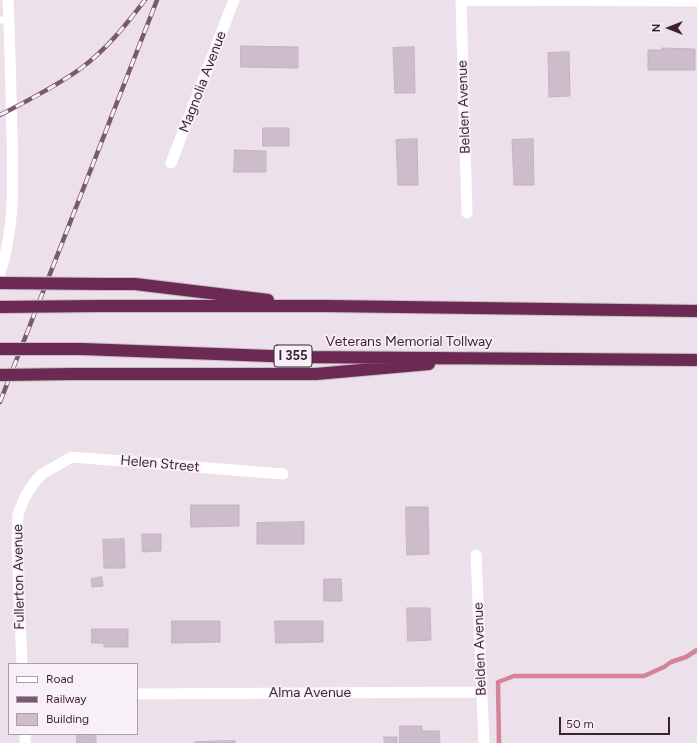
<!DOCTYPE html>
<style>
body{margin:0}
#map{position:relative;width:697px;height:743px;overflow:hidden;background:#ece0ea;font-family:Figtree,sans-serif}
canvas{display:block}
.legend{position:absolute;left:8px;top:663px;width:130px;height:72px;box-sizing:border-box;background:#f8f0f8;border:1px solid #ad9caa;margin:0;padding:5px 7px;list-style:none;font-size:12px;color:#3d1f34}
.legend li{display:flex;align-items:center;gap:8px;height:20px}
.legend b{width:20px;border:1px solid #ad9caa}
.north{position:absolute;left:649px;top:8px;width:40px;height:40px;-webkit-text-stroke:3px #f8f0f8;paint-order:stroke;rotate:270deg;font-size:11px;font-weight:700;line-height:16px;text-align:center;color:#3d1f34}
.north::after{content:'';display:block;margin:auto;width:14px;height:18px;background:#3d1f34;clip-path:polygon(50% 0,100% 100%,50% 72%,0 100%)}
.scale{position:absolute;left:559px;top:717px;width:111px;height:18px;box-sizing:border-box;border:2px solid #3d1f34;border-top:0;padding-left:5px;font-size:12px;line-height:14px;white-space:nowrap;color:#3d1f34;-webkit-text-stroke:3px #f8f0f8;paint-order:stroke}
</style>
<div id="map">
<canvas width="697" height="743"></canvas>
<ul class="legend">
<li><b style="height:5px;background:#fff"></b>Road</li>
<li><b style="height:5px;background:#79596f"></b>Railway</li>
<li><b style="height:11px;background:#cdbcca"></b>Building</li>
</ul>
<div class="north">N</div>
<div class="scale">50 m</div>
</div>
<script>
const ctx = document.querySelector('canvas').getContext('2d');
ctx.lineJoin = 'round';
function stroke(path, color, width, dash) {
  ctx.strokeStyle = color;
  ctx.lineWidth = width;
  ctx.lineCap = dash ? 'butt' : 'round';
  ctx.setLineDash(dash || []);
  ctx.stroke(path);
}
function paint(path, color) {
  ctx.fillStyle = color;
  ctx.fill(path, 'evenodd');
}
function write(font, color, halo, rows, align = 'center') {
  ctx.font = font + ' Figtree,sans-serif';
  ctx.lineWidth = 3.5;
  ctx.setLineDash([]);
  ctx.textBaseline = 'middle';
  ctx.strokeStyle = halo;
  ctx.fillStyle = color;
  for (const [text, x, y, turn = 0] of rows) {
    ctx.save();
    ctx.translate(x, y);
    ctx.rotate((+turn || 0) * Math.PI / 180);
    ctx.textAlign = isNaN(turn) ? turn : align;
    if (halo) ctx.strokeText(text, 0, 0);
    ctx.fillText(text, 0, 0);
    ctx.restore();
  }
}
stroke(new Path2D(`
 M 499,743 L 498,682 L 514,676 L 644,676 L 664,667 L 671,662 L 686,657 L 697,650`), '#d58399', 4.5);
const building = new Path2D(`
 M 241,46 L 298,47 L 298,68 L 241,67 Z
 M 414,47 L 415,93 L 395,93 L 393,48 Z
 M 662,48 L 695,49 L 695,70 L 648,70 L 648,50 L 662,50 Z
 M 569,52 L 570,96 L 549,97 L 548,53 Z
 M 263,128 L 289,128 L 289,146 L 263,146 Z
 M 417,139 L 418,185 L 398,185 L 396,140 Z
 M 533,139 L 534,185 L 514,185 L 512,140 Z
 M 235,150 L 266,151 L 266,172 L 234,172 Z
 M 191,505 L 239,505 L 239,526 L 191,527 Z
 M 406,507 L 428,507 L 429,554 L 407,555 Z
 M 304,522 L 304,544 L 257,544 L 257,523 Z
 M 142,534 L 161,534 L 161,551 L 143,552 Z
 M 124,539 L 125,568 L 104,568 L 103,540 Z
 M 102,577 L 103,586 L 92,587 L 91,579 Z
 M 324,579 L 341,579 L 342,601 L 324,601 Z
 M 407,608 L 430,608 L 431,640 L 408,641 Z
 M 172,621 L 220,621 L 220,642 L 172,643 Z
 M 275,621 L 323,621 L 323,642 L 276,643 Z
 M 92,629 L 128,629 L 128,647 L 104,647 L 104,643 L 92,643 Z
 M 400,726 L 422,726 L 422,731 L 439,731 L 440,743 L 400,743 Z
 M 77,734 L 96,734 L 96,743 L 77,743 Z
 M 384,737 L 397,737 L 397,743 L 385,743 Z
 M 235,741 L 235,743 L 195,743 L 195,742 Z`);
paint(building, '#cdbcca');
stroke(building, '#c6b2c3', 1);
const motorway = new Path2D(`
 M 105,284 L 135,284 L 268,300
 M 97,306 L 327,306 L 697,311
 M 82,349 L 297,357 L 697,360
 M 73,374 L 316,374 L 429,364`);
stroke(motorway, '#c5bcc2', 14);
stroke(new Path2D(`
 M 0,20 L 9,20`), '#fff', 7);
stroke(new Path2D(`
 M 461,0 L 467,213
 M 465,0 L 697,1
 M 171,163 L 234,0
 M 476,555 L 484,743
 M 22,664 L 17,547 L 18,514 L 25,497 L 34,483 L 42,474 L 72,457 L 283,474
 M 137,694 L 482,692
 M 25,734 L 25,743`), '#fff', 11);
stroke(new Path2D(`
 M 0,273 C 15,228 13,181 12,134 C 11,89 10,45 8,0`), '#fff', 11);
stroke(motorway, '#6c2953', 12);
const rail = new Path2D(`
 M 0,115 C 27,101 55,87 80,69 C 106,50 126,25 145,0
 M 0,402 L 157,0`);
stroke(rail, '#79596f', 4.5);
stroke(rail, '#f8f0f8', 3, [9]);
const motorwayBridge = new Path2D(`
 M 0,283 L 105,284
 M 0,307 L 97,306
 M 0,349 L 82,349
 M 0,375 L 73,374`);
stroke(motorwayBridge, '#c5bcc2', 14, []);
stroke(motorwayBridge, '#6c2953', 12);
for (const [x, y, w] of [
 [293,356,38]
]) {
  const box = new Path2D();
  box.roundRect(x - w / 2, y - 11, w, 22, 3);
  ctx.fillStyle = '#f8f0f8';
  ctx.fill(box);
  stroke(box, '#3d1f34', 1);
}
write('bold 13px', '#3d1f34', null, [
 ["I 355",293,356]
]);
write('14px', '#3d1f34', '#f8f0f8', [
 ["Magnolia Avenue",203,82,-69],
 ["Belden Avenue",464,107,-92],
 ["Veterans Memorial Tollway",409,342],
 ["Helen Street",160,464,5],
 ["Fullerton Avenue",19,577,-91],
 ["Belden Avenue",480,649,-92],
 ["Alma Avenue",310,693]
]);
</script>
